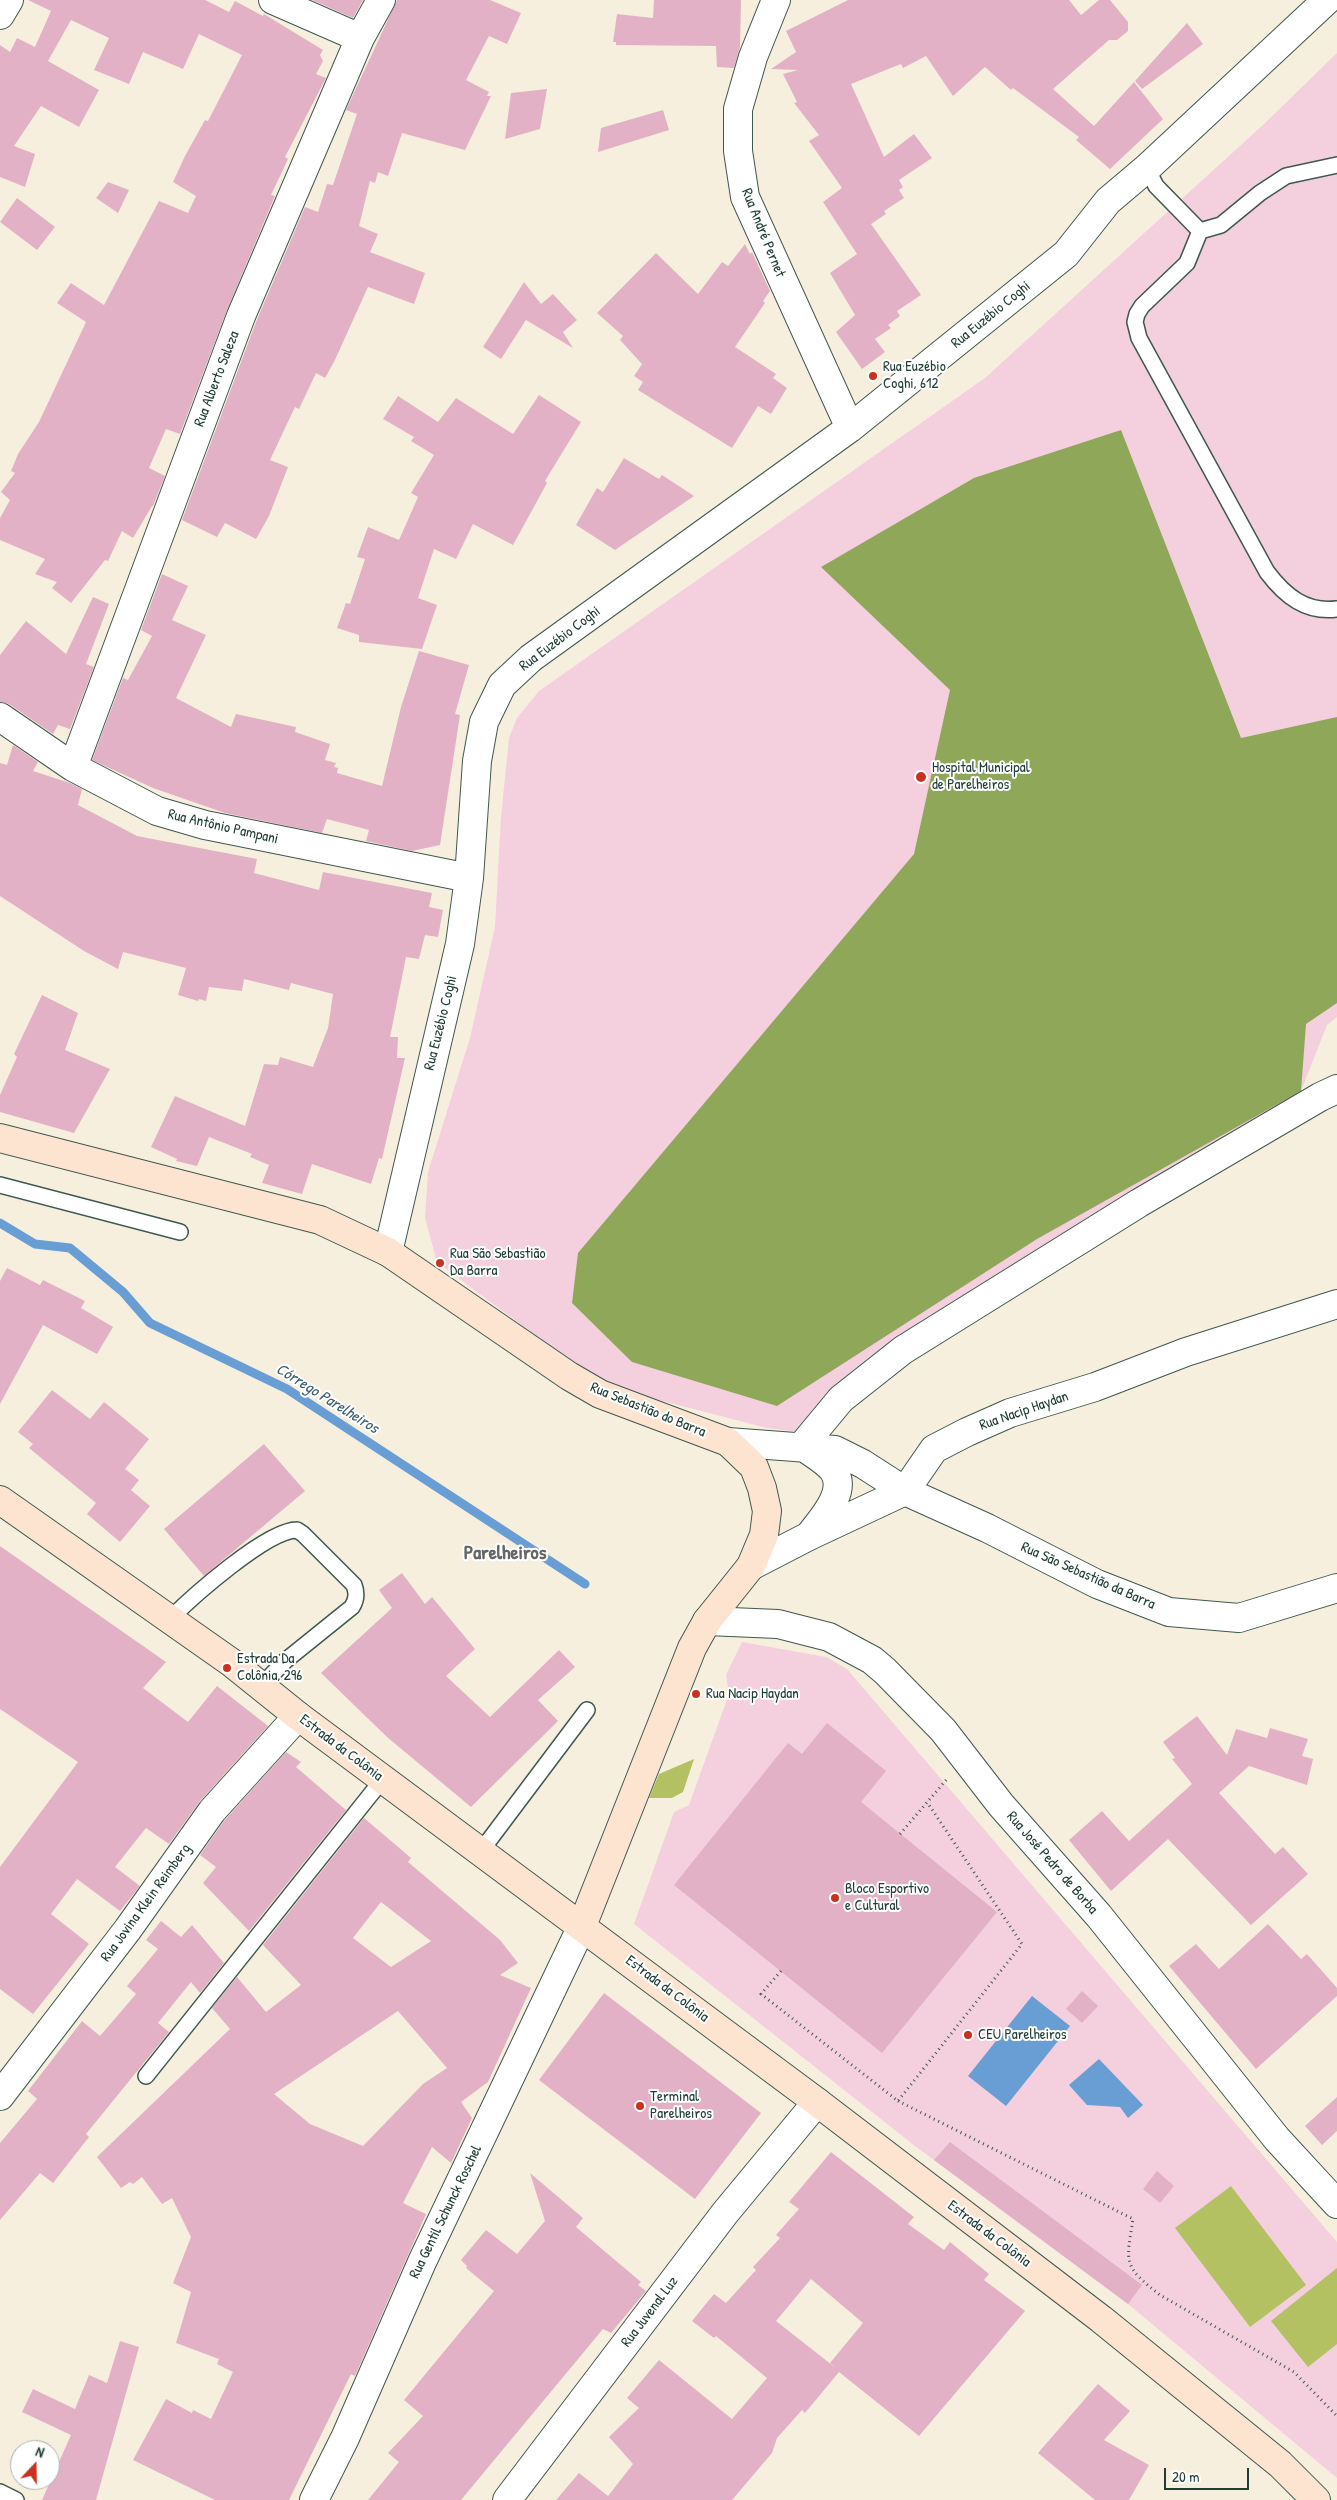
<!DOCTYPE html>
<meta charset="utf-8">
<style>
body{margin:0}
#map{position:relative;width:1337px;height:2500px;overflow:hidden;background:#f6efde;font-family:"Patrick Hand",sans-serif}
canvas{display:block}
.north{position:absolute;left:10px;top:2440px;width:50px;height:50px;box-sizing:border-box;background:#fff;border:1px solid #a5b1ae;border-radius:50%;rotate:21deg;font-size:14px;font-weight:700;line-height:20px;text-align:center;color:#1f3d34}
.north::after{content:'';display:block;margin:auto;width:18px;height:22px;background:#c8321e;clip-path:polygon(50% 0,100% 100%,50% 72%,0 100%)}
.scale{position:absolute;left:1164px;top:2468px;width:85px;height:22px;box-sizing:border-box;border:2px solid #1f3d34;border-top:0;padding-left:6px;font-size:15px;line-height:18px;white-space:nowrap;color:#1f3d34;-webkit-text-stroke:4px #fff;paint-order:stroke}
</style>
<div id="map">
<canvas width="1337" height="2500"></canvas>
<div class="north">N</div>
<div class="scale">20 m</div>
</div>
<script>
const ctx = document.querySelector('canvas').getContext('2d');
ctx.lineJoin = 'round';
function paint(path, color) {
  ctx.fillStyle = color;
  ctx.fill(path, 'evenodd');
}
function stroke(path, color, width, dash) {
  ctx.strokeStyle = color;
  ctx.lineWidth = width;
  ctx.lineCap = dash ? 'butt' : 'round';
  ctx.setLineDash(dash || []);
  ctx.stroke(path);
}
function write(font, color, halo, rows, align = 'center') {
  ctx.font = font + ' "Patrick Hand",sans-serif';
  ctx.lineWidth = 4;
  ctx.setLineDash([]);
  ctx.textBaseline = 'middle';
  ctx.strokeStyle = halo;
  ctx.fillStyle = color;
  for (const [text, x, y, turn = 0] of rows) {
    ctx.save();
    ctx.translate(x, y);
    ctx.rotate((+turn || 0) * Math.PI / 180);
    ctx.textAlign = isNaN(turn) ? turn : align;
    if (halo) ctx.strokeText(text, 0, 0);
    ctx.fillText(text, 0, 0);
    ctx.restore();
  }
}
paint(new Path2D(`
 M 1337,53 L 1337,1017 L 1327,1025 L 1301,1091 L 897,1341 L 799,1432 L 767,1428 L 612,1388 L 571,1362 L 437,1262 L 425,1218 L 428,1172 L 470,1038 L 495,927 L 501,817 L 509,738 L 517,718 L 539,691 L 985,378 L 1264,124 Z
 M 742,1642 L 826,1657 L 847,1669 L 1337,2242 L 1337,2478 L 1128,2304 L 915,2146 L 634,1924 L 674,1812 L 689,1805 L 729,1694 L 726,1675 Z`), '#f4cfde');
paint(new Path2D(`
 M 694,1759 L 683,1792 L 672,1798 L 649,1798 L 659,1774 Z
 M 1231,2186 L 1306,2285 L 1250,2327 L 1175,2228 Z
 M 1337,2268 L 1337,2344 L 1308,2367 L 1271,2321 Z`), '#b4c163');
paint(new Path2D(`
 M 1121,430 L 1241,738 L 1337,717 L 1337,1003 L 1306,1024 L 1301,1091 L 1037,1239 L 777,1406 L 632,1362 L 572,1303 L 578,1253 L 914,854 L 950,690 L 821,567 L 974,478 Z`), '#8fa759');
paint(new Path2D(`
 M 1032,1996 L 1070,2026 L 1006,2106 L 968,2076 Z
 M 1099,2059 L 1143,2105 L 1128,2118 L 1120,2107 L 1087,2105 L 1069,2085 Z`), '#699ed5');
stroke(new Path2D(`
 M 0,1223 L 35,1244 L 70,1248 L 123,1292 L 150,1323 L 287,1389 L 585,1584`), '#699ed5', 9);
paint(new Path2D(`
 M 28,0 L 205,0 L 229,12 L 235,1 L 263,16 L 264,14 L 323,50 L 320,55 L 323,61 L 316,74 L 326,78 L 285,157 L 288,159 L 271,195 L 275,196 L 227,310 L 180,434 L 166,429 L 149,468 L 165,476 L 153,506 L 152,506 L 133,538 L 122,531 L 108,561 L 105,560 L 71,603 L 52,588 L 57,582 L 35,574 L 45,559 L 0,540 L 0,518 L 10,500 L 1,492 L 15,473 L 11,471 L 18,454 L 39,422 L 86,322 L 57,303 L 71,283 L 104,305 L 159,201 L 188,213 L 196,196 L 173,182 L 185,156 L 205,120 L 208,121 L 242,55 L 199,34 L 183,69 L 143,52 L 129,84 L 94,70 L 109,38 L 71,20 L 48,61 L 99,90 L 79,127 L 41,106 L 14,146 L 35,154 L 25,187 L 0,177 L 0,45 L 10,52 L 17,38 L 35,47 L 51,11 Z
 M 312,0 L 363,0 L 353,18 Z
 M 397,0 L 490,0 L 521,13 L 507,44 L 489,36 L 466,80 L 489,92 L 487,96 L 491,96 L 465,150 L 402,133 L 388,176 L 378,172 L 375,183 L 370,181 L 359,226 L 378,234 L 370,252 L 425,273 L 414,304 L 368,287 L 334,362 L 325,378 L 316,373 L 299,409 L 295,407 L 270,460 L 288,467 L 269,516 L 256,539 L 225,523 L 217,537 L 182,520 L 256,322 L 305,207 L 318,212 L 327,184 L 333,185 L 357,114 L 346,110 Z
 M 654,0 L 741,0 L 740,47 L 734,68 L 717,67 L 716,46 L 616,45 L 616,42 L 613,42 L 617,14 L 653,18 Z
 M 848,0 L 1069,0 L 1081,15 L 1099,0 L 1110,0 L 1128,22 L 1128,31 L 1117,40 L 1109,40 L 1053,89 L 1094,126 L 1134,82 L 1163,119 L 1110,169 L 1076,140 L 1079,137 L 1013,88 L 1011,90 L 985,67 L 953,96 L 926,56 L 903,68 L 901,64 L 851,84 L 884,157 L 914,134 L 932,158 L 899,180 L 903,187 L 899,190 L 904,198 L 884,211 L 886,214 L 871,224 L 921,295 L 897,311 L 900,316 L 888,325 L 891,328 L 875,339 L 885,352 L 862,369 L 836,332 L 855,315 L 830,273 L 857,254 L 823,202 L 842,188 L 809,141 L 819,135 L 794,103 L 797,102 L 783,74 L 798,70 L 771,69 L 796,52 L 786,31 Z
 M 1187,23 L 1203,44 L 1142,89 L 1135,81 Z
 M 547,89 L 540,129 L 505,139 L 511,93 Z
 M 663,110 L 669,130 L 598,152 L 601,128 Z
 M 108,182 L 129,190 L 118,213 L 96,198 Z
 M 17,198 L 55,227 L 37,250 L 0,222 Z
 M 745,244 L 750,254 L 752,252 L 770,291 L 763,301 L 765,303 L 735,347 L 776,374 L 773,378 L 787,388 L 771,414 L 758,406 L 732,448 L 638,390 L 643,382 L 634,376 L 642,364 L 620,340 L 623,336 L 597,313 L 656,253 L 698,294 L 722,262 L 728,266 Z
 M 524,282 L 541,304 L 553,294 L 577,320 L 563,332 L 573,348 L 526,320 L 501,359 L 483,347 Z
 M 539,395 L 581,422 L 545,481 L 547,483 L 513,545 L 473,524 L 456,559 L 434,549 L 418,598 L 437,605 L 422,649 L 359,642 L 359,635 L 337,628 L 346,603 L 350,604 L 365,559 L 357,557 L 368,527 L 399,540 L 418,497 L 411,493 L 434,455 L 411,441 L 414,437 L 383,419 L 398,396 L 438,422 L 456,398 L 513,434 Z
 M 624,458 L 659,479 L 662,475 L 694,496 L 615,550 L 576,525 L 597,488 L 603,492 Z
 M 162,574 L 188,586 L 172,620 L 206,635 L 176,698 L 231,727 L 236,714 L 296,727 L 295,732 L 330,744 L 325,760 L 336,763 L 334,767 L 338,768 L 337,773 L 382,786 L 401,707 L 419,651 L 469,665 L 455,714 L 460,715 L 440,845 L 412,851 L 366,841 L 369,830 L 327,819 L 322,833 L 225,813 L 153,788 L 92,760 L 123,678 L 128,680 L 152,636 L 141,630 Z
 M 93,597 L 109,604 L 86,664 L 94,667 L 70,729 L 58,725 L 53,734 L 9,704 L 0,702 L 0,655 L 26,621 L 66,654 Z
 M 13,745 L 38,762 L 33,771 L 70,783 L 82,789 L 78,805 L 137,836 L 257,859 L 254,873 L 319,890 L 323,872 L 432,893 L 429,907 L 443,910 L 438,937 L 425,935 L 419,959 L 406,957 L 390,1037 L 398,1037 L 397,1058 L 405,1058 L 382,1159 L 379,1158 L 371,1184 L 312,1164 L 302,1194 L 262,1183 L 269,1165 L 250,1157 L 252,1154 L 209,1137 L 197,1166 L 176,1161 L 177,1159 L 151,1147 L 175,1096 L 245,1126 L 264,1064 L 278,1065 L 280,1057 L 313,1067 L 328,1028 L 333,994 L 291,983 L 289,990 L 244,979 L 242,991 L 209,987 L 206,1001 L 199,999 L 198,1001 L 178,995 L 186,968 L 123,952 L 118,969 L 84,951 L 0,896 L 0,763 L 7,765 Z
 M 42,995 L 78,1013 L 65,1050 L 110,1069 L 74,1133 L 0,1112 L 0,1095 L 17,1057 L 14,1054 Z
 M 7,1268 L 40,1285 L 43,1280 L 85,1301 L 81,1308 L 113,1327 L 97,1354 L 43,1325 L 0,1404 L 0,1281 Z
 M 52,1390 L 90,1419 L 104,1402 L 149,1439 L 125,1469 L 139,1480 L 131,1490 L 150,1506 L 120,1542 L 87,1514 L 96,1503 L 29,1448 L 33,1444 L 18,1432 Z
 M 264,1444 L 305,1491 L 204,1576 L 164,1529 Z
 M 0,1546 L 166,1662 L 143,1688 L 188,1722 L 217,1686 L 268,1726 L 200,1801 L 169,1844 L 146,1828 L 115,1867 L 140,1886 L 120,1911 L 77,1879 L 51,1914 L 89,1944 L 33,2014 L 0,1989 L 0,1867 L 78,1762 L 0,1709 Z
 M 402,1573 L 425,1604 L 432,1597 L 475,1649 L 446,1676 L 490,1717 L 559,1650 L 575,1667 L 538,1700 L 558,1721 L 471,1807 L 387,1737 L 321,1673 L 392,1608 L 379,1590 Z
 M 1197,1716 L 1227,1755 L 1236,1729 L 1267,1738 L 1270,1728 L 1308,1739 L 1302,1756 L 1313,1759 L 1307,1785 L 1249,1766 L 1219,1793 L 1275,1854 L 1283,1847 L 1308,1874 L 1251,1925 L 1168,1839 L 1111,1891 L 1069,1840 L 1102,1811 L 1129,1841 L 1192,1784 L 1172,1759 L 1175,1758 L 1163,1742 Z
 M 827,1723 L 886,1771 L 861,1802 L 997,1912 L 882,2053 L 674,1885 L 788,1743 L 802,1754 Z
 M 286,1752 L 301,1762 L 296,1767 L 346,1810 L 249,1931 L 203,1883 L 216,1867 L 200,1855 L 224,1821 Z
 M 364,1818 L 411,1858 L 408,1862 L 500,1940 L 518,1963 L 500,1975 L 531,1988 L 488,2082 L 461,2102 L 472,2118 L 451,2163 L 432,2147 L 403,2203 L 426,2214 L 355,2376 L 351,2374 L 289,2500 L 215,2500 L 133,2460 L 166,2399 L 192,2413 L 193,2410 L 211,2419 L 233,2372 L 217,2364 L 219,2359 L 176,2343 L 191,2292 L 173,2283 L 191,2237 L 172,2198 L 162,2204 L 142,2177 L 133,2184 L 130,2182 L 121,2188 L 97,2157 L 230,2029 L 212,2008 L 237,1977 L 266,2012 L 301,1985 L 263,1945 ZM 381,1902 L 431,1941 L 391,1967 L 353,1938 ZM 398,2011 L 447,2068 L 423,2084 L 363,2146 L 310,2124 L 274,2094 Z
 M 161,1921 L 181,1937 L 192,1925 L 224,1963 L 200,1993 L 191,1982 L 158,2023 L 169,2032 L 86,2134 L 89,2137 L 53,2183 L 40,2173 L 0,2220 L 0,2143 L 37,2099 L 28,2091 L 82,2021 L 100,2036 L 136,1994 L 127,1986 L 158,1949 L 146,1940 Z
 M 1268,1924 L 1301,1959 L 1307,1954 L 1337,1988 L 1337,1996 L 1256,2069 L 1169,1966 L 1196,1944 L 1219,1969 Z
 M 1082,1991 L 1098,2006 L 1082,2023 L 1066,2009 Z
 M 604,1993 L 761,2113 L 695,2199 L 539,2080 Z
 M 1337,2097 L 1337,2131 L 1322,2145 L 1305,2126 Z
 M 950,2142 L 1142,2285 L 1128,2304 L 934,2160 Z
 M 831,2152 L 914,2217 L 908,2224 L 944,2250 L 950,2242 L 989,2274 L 984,2280 L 1025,2311 L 919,2436 L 839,2372 L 805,2413 L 802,2410 L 777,2438 L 772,2453 L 732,2500 L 556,2500 L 579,2473 L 608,2496 L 633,2464 L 609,2437 L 639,2408 L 627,2398 L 659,2360 L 732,2419 L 767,2378 L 716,2336 L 714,2338 L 692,2321 L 714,2294 L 726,2303 L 756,2270 L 753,2267 L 780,2238 L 776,2235 L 799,2209 L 789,2202 ZM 811,2279 L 863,2323 L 830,2363 L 837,2369 L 776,2321 Z
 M 1157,2171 L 1174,2186 L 1160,2203 L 1143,2189 Z
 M 530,2173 L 583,2218 L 576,2227 L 641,2282 L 638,2285 L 646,2291 L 611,2333 L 603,2329 L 461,2500 L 368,2500 L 399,2462 L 388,2453 L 423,2416 L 404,2400 L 494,2291 L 466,2268 L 467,2266 L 461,2260 L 486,2230 L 517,2254 L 545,2221 Z
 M 120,2341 L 139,2347 L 96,2500 L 42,2500 L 71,2435 L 22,2412 L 33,2389 L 75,2409 L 89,2375 L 107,2383 Z
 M 1098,2384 L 1130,2411 L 1104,2440 L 1149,2465 L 1129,2500 L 1095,2500 L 1038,2453 Z`), '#e3b1c6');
const lane = new Path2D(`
 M 1337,165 L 1286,176 L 1260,193 L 1221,225 L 1200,231 L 1187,263 L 1142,306 L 1137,314 L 1135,322 L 1139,338 L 1267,572 C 1285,596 1306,613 1337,609
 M 1147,168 L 1156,186 L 1200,231
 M 0,1185 L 180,1232
 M 170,1619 C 192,1597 267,1530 297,1530 L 303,1534 L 354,1585 C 357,1593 357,1599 352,1607 L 285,1661 L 261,1686
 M 481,1851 L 587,1710
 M 146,2076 L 383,1779
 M 0,2492 L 16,2500`);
const street = new Path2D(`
 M 273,0 L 360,38
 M 776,0 L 753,57 L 738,109 L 738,151 L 745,197 L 850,428
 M 0,15 L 9,0
 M 0,717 L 73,767 L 157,811 L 205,825 L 469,878
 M 73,767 L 241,316 L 360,38 L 381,0
 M 388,1252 L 460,944 L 469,878 L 477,761 L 484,722 L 502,685 L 531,658 L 850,428 L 1066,254 L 1108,201 L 1147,168 L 1327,0
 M 728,1442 L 835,1450 L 863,1464 L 905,1491 L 987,1528 L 1097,1584 L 1169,1612 L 1239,1618 L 1337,1588
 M 809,1536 C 821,1520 849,1491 833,1470 C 826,1461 812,1453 802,1446 L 841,1399 L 903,1350 L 1139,1203 L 1320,1097 L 1337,1089
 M 751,1566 L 809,1536 L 905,1491 L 934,1449 L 967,1432 L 1010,1413 L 1095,1387 L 1186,1352 L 1337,1304
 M 707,1621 L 778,1624 L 829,1637 L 872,1660 L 885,1671 L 943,1730 L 1001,1805 L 1099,1916 L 1277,2139 L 1337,2204
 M 0,2096 L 128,1929 L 212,1811 L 298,1716
 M 314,2500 L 345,2438 L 422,2262 L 582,1926
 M 507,2500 L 725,2213 L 817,2102`);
const secondary = new Path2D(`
 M 0,1138 L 320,1220 L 388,1252 L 569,1376 L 600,1394 L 728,1442 L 754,1467 L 762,1488 L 767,1511 L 764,1535 L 751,1566 L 707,1621 L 692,1648 L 582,1926
 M 0,1500 L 232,1663 L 298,1716 L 817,2102 L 1101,2319 L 1280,2464 L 1316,2500`);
stroke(lane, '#3f584e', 18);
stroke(street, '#3f584e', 30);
stroke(secondary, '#3f584e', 30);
stroke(new Path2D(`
 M 900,1834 L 947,1779
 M 781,1971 L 761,1994 L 898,2101 L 1022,1944 L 927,1802
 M 898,2101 L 1133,2219 C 1126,2264 1123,2266 1160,2295 L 1294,2372 L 1337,2416`), '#3f584e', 3, [1, 4]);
stroke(lane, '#fff', 15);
stroke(street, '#fff', 28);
stroke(secondary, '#fde4d1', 28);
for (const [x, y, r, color] of [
 [873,376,5,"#c8321e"],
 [921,777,6,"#c8321e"],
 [440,1263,5,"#c8321e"],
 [227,1668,5,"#c8321e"],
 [696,1694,5,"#c8321e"],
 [835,1898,5,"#c8321e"],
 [968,2035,5,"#c8321e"],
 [640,2106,5,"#c8321e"]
]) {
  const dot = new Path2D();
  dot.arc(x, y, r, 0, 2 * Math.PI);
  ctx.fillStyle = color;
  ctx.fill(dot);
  stroke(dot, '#fff', 2);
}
write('15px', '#1f3d34', '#fff', [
 ["Rua André Pernet",763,233,68],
 ["Rua Euzébio Coghi",991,315,-39],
 ["Rua Alberto Saleza",217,379,-69],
 ["Rua Euzébio Coghi",560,639,-37],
 ["Rua Antônio Pampani",223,827,13],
 ["Rua Euzébio Coghi",441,1023,-76],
 ["Rua Sebastião do Barra",648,1410,22],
 ["Rua Nacip Haydan",1024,1411,-19],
 ["Rua São Sebastião da Barra",1088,1576,24],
 ["Estrada da Colônia",341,1748,37],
 ["Rua José Pedro de Borba",1052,1863,49],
 ["Rua Jovina Klein Reimberg",146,1903,-54],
 ["Estrada da Colônia",667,1989,37],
 ["Rua Gentil Schunck Roschel",446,2212,-64],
 ["Estrada da Colônia",989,2234,37],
 ["Rua Juvenal Luz",650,2312,-53]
]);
write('15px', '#1f3d34', '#fff', [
 ["Rua Euzébio",883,367],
 ["Coghi, 612",883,384],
 ["Hospital Municipal",932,768],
 ["de Parelheiros",932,785],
 ["Rua São Sebastião",450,1254],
 ["Da Barra",450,1271],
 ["Estrada Da",237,1659],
 ["Colônia, 296",237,1676],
 ["Rua Nacip Haydan",706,1694],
 ["Bloco Esportivo",845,1889],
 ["e Cultural",845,1906],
 ["CEU Parelheiros",978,2035],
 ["Terminal",650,2097],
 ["Parelheiros",650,2114]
], 'left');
write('italic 16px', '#395f6c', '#fff', [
 ["Córrego Parelheiros",327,1399,32]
]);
write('bold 20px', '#646667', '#fff', [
 ["Parelheiros",505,1554]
]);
</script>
